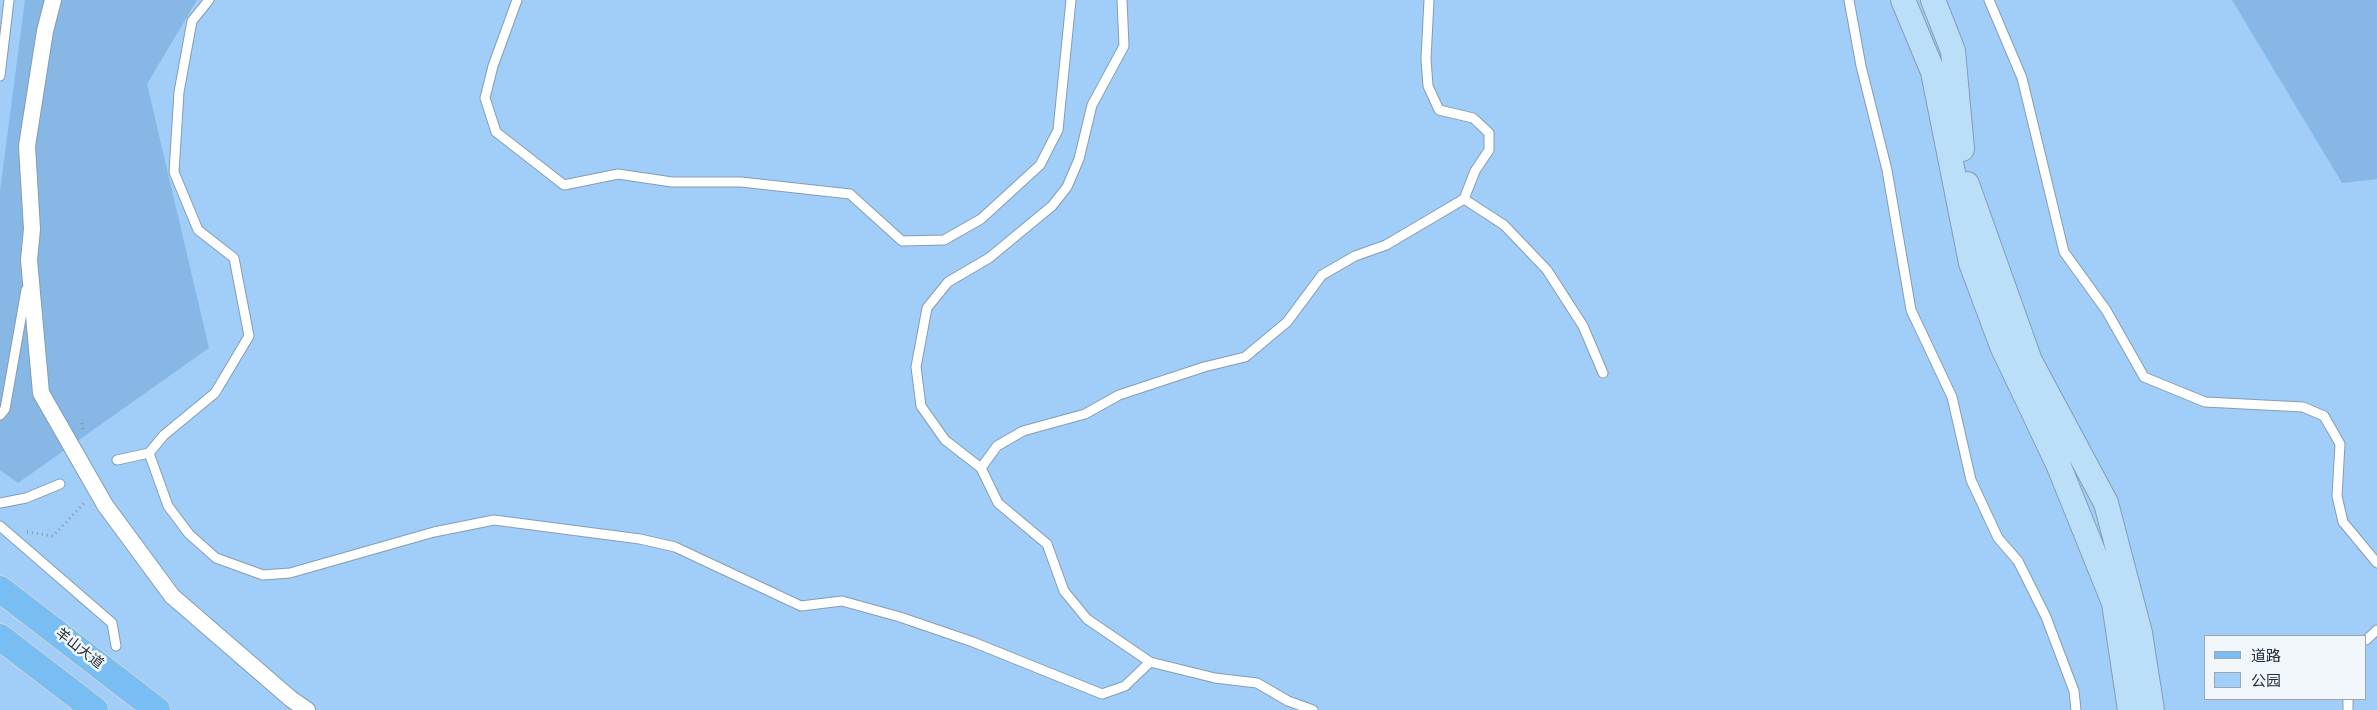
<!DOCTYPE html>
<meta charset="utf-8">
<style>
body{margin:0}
#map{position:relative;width:2377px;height:710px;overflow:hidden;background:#f1f6fb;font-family:"Roboto Condensed","Noto Sans SC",sans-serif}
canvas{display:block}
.legend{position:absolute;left:2204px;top:635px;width:162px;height:65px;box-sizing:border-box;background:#f1f6fb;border:1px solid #9fa6ad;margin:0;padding:6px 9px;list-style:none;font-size:15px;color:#232d37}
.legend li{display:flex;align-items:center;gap:10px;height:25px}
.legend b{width:25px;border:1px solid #9fa6ad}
</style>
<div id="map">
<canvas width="2377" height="710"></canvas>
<ul class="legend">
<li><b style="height:6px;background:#79bef2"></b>道路</li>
<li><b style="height:14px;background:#a0cef9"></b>公园</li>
</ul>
</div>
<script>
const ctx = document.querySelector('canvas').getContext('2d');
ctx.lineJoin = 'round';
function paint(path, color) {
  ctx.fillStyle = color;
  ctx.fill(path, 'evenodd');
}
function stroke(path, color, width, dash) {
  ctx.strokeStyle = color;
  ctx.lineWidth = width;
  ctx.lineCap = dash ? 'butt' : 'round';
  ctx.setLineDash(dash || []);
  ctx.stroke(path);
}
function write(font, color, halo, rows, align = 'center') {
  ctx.font = font + ' "Roboto Condensed","Noto Sans SC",sans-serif';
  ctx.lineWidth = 5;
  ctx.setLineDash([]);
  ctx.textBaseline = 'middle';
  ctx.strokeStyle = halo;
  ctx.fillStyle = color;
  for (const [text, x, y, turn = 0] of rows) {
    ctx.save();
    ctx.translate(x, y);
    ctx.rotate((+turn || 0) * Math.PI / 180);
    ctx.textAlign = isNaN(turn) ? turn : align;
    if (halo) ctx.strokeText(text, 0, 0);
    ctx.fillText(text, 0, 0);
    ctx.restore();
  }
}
paint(new Path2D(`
 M 0,0 L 2377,0 L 2377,710 L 0,710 ZM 2206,636 L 2366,636 L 2366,699 L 2206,699 Z`), '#a0cef9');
paint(new Path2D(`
 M 25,0 L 197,0 L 147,84 L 209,348 L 18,483 L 0,470 L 0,191 Z
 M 2232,0 L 2377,0 L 2377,179 L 2342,183 Z`), '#87b7e4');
const lane = new Path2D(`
 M 517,0 L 493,66 L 485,98 L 496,132 L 564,185 L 618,174 L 672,182 L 741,182 L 850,194 L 902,241 L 944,240 L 981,219 L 1040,165 L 1058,130 L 1071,0
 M 1122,0 L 1124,46 L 1092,105 L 1079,159 L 1067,187 L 1052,206 L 989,258 L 948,282 L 927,308 L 916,367 L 921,406 L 945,440 L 981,468 L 997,446 L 1023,431 L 1085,414 L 1119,395 L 1204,367 L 1245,357 L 1287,322 L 1322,275 L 1355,256 L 1386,245 L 1464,199 L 1475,171 L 1489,150 L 1489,133 L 1473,118 L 1439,110 L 1428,86 L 1426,59 L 1429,0
 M 1849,0 L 1861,66 L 1887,170 L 1911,310 L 1952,397 L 1971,480 L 1998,538 L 2018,561 L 2046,617 L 2074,691 L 2076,710
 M 1989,0 L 2022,78 L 2064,252 L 2106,310 L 2144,377 L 2205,402 L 2303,407 L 2324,416 L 2340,444 L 2337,496 L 2343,522 L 2377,563
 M 0,76 L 9,0
 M 1464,199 L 1504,225 L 1547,270 L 1583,326 L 1603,373
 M 0,415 L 5,409 L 26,290
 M 149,453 L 168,506 L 189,534 L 216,558 L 263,575 L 290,573 L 434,532 L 494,520 L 640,539 L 675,547 L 801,606 L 842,601 L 900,617 L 973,642 L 1102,694 L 1125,686 L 1150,662 L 1215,678 L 1257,683 L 1288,701 L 1313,710
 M 117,460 L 149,453 L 164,435 L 215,393 L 249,336 L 234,258 L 198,230 L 174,172 L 179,92 L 192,21 L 209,0
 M 981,468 L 998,503 L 1047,544 L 1064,591 L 1087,619 L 1150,662
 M 0,503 L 26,498 L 60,484
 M 0,526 L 112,623 L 116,646
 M 2366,640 L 2377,630
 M 2348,710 L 2348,699`);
const street = new Path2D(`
 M 53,0 L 45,31 L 27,146 L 32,229 L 29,260 L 41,393 L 105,505 L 172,596 L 291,699 L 307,710`);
const secondary = new Path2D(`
 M 1903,0 L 1933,72 L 1971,263 L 2002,346 L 2058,464 L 2114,603 L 2130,710
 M 1933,0 L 1953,51 L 1962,149
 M 1967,184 L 2030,361 L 2106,503 L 2140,633 L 2152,710`);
const primary = new Path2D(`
 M 0,589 L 157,710
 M 0,637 L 95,710`);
stroke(lane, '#849db5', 11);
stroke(street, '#849db5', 18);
stroke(secondary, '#849db5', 26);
stroke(primary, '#cfd1d3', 28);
stroke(new Path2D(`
 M 82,423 L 83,432
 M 27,532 L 53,536 L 86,501`), '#8f969d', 3, [1, 4]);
stroke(lane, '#fff', 9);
stroke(street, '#fff', 16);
stroke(secondary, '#bcdff9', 24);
stroke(primary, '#79bef2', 26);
write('14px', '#232d37', '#f1f6fb', [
 ["羊山大道",79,649,38]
]);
</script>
